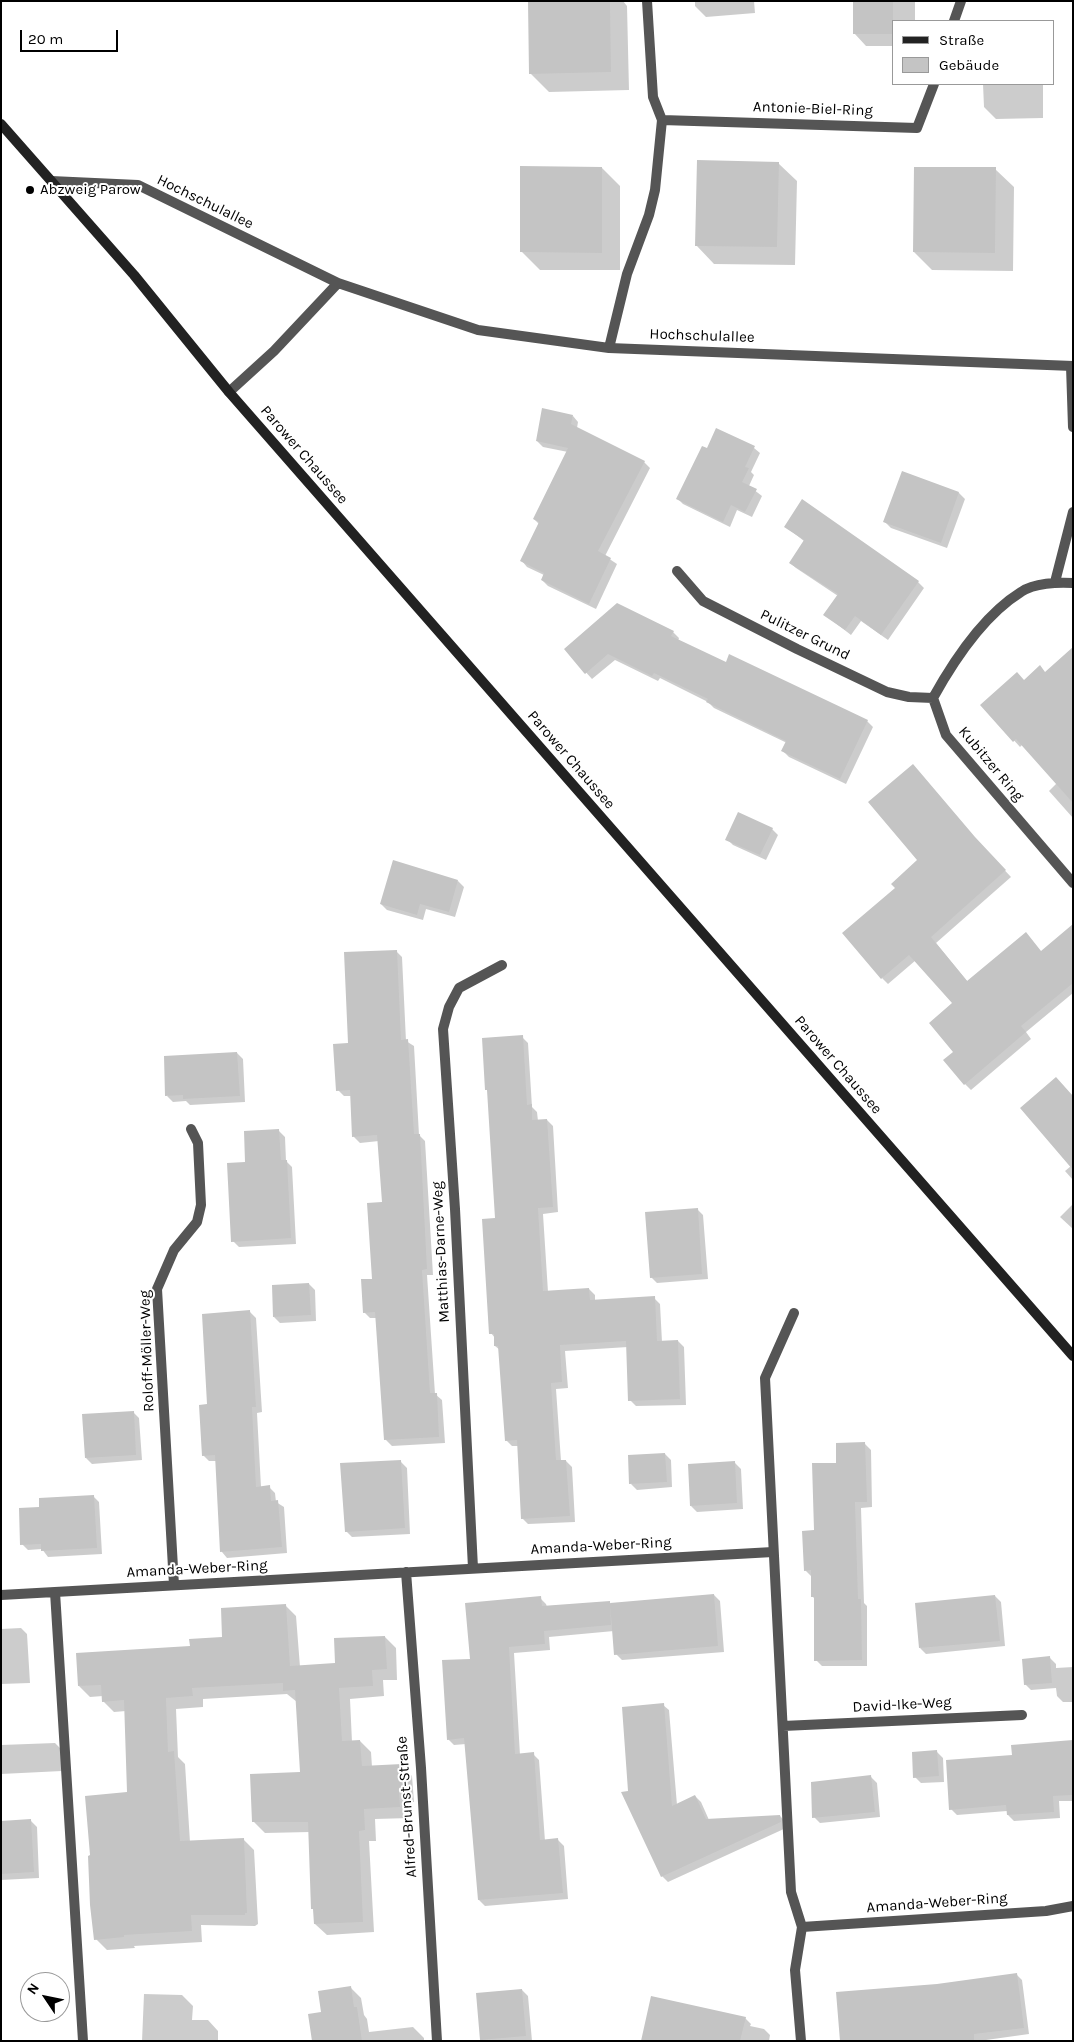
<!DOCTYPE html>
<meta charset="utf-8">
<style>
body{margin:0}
#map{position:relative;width:1074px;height:2042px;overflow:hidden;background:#fff;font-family:Karla,sans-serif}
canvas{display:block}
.frame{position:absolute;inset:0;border:2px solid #000;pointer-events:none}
.legend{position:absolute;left:892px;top:20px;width:162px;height:65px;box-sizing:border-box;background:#fff;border:1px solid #999;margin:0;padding:6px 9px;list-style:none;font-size:15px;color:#000}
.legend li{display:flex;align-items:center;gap:10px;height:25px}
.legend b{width:25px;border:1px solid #999}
.north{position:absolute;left:20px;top:1972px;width:50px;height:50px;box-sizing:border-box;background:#fff;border:1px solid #999;border-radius:50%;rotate:304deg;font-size:14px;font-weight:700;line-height:20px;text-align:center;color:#000}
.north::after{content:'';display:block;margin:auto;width:18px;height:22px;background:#000;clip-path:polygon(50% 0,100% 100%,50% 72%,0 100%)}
.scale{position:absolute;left:20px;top:30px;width:98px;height:22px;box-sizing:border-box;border:2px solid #000;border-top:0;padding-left:6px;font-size:15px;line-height:18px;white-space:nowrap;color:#000;-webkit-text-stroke:4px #fff;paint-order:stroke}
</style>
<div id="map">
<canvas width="1074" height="2042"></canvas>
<div class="frame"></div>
<ul class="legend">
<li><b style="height:6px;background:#222"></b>Straße</li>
<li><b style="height:14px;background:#c4c4c4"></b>Gebäude</li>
</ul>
<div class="north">N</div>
<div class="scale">20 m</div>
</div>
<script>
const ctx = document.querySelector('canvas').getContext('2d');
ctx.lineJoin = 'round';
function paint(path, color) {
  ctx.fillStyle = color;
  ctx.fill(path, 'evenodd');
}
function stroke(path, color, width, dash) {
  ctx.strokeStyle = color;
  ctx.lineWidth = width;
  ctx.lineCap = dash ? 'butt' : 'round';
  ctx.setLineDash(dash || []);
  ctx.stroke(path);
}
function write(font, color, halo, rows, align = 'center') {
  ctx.font = font + ' Karla,sans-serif';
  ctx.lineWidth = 4;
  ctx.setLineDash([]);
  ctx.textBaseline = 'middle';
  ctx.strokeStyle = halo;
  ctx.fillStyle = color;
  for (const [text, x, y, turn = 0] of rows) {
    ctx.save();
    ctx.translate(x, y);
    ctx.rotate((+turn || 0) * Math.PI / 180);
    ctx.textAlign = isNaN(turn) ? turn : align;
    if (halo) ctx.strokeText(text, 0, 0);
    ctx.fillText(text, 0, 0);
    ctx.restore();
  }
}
paint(new Path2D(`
 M 529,1 L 623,1 L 627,6 L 629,90 L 549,92 L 531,74 Z
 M 695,1 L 754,1 L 755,13 L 706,17 L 695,6 Z
 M 855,1 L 915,1 L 915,21 L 893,21 L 893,46 L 866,46 L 854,33 Z
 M 983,84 L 1043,84 L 1043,118 L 996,119 L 984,107 Z
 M 778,163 L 797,181 L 795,265 L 714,264 L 696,245 Z
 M 602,168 L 620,186 L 620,270 L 540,270 L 522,252 Z
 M 995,169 L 1014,187 L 1013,271 L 932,270 L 914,252 Z
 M 573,416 L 578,422 L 577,428 L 644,462 L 650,468 L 605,556 L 617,564 L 596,609 L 548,586 L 542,580 L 544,575 L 527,567 L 522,561 L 539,524 L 534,519 L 568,452 L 543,447 L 537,441 Z
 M 754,448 L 760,453 L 751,472 L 754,475 L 749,486 L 762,496 L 752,517 L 737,510 L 730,527 L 683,504 L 677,498 L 707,450 Z
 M 903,473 L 959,493 L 965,499 L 947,548 L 891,528 L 885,522 Z
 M 786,527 L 918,582 L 924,588 L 888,640 L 861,621 L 851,635 L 825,615 L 838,596 L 796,568 L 790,563 L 804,541 Z
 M 673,632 L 679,638 L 678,641 L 726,663 L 867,721 L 873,727 L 846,784 L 789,757 L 783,751 L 787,743 L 714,708 L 708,702 L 660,678 L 658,681 L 615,660 L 592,679 L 565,649 Z
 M 982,705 L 1073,727 L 1073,818 L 1049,791 L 1057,783 L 1022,745 L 1020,747 Z
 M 772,829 L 778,835 L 766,860 L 733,845 L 727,839 Z
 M 981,845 L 1011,877 L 936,943 L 968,982 L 1073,940 L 1073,993 L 1026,1032 L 1031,1039 L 971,1090 L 965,1084 L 955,1052 L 954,1004 L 916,960 L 888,984 L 882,978 Z
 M 458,881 L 464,887 L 455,917 L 426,909 L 423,920 L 387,910 L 381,904 Z
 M 396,951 L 402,957 L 406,1041 L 414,1046 L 419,1135 L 425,1141 L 433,1275 L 427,1275 L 435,1394 L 442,1400 L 445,1443 L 392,1446 L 386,1440 L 377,1318 L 370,1318 L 364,1312 L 373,1280 L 383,1203 L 379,1141 L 360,1143 L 354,1137 L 352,1096 L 344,1096 L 338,1090 L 349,1044 Z
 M 522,1037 L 528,1043 L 532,1107 L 537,1112 L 538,1121 L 547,1120 L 553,1126 L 558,1212 L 543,1214 L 548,1292 L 589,1289 L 595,1295 L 595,1301 L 654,1298 L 660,1304 L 662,1342 L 678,1341 L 684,1347 L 686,1405 L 636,1406 L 630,1400 L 628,1347 L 565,1351 L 568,1388 L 556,1389 L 561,1461 L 566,1461 L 572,1467 L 575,1522 L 528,1524 L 522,1518 L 518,1446 L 512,1446 L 506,1440 L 500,1350 L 495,1346 L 495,1338 L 491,1333 L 497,1219 L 489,1092 L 486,1089 Z
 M 237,1053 L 243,1059 L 245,1102 L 190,1105 L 186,1101 L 173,1102 L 167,1096 Z
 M 1073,1097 L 1073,1180 L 1065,1171 L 1071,1166 Z
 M 279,1131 L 285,1137 L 286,1161 L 292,1167 L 296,1244 L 239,1247 L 233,1241 L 247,1163 Z
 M 1073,1204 L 1073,1229 L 1060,1217 Z
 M 697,1209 L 703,1215 L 708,1279 L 657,1283 L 651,1277 Z
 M 309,1284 L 315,1290 L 316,1321 L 280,1323 L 274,1317 Z
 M 250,1312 L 256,1318 L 262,1412 L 257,1413 L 261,1487 L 269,1487 L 275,1493 L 276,1502 L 284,1507 L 287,1553 L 227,1558 L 222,1552 L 216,1461 L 209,1461 L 203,1455 L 209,1406 Z
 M 133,1412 L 139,1418 L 142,1460 L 92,1464 L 86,1458 Z
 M 865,1444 L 871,1450 L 872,1507 L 861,1508 L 864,1603 L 867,1606 L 867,1666 L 822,1666 L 816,1660 L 815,1599 L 812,1596 L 811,1576 L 805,1570 L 815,1531 L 837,1464 Z
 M 665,1454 L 671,1460 L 672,1487 L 637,1490 L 631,1484 Z
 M 401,1462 L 407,1468 L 410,1534 L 352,1537 L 346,1531 Z
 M 735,1463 L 741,1469 L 743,1509 L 697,1512 L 691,1506 Z
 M 93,1496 L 99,1502 L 102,1554 L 48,1557 L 42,1549 L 28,1550 L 22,1544 L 41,1508 Z
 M 714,1595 L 720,1601 L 724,1652 L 622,1660 L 616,1654 L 614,1631 L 549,1637 L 550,1650 L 514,1653 L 520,1755 L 533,1754 L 539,1760 L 545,1841 L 558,1840 L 564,1846 L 568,1899 L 485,1906 L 479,1900 L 466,1744 L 454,1745 L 448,1739 L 471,1660 L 540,1598 L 546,1604 L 547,1607 L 611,1604 Z
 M 995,1596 L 1001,1602 L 1005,1646 L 926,1654 L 920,1648 Z
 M 285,1605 L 296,1616 L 300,1667 L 337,1665 L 385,1637 L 396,1648 L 397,1680 L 383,1680 L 384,1696 L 350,1699 L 352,1742 L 360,1741 L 371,1752 L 372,1767 L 401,1765 L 412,1776 L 414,1802 L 409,1802 L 410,1818 L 375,1819 L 376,1841 L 369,1841 L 374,1932 L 327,1935 L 315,1924 L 310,1832 L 265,1833 L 254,1822 L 301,1773 L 297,1702 L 287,1694 L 203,1699 L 203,1707 L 176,1709 L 178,1757 L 185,1764 L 190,1842 L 243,1839 L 254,1850 L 258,1924 L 255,1926 L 201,1925 L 202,1942 L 134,1946 L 135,1948 L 107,1950 L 96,1939 L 128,1794 L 126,1711 L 114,1712 L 103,1701 L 103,1696 L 90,1697 L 79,1686 L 223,1638 Z
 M 21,1628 L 27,1634 L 30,1683 L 1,1684 L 1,1629 Z
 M 1050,1658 L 1056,1664 L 1056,1668 L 1073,1667 L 1073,1716 L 1072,1702 L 1063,1702 L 1057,1696 L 1056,1688 L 1031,1690 L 1025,1684 Z
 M 663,1705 L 669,1710 L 677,1805 L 695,1796 L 701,1802 L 709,1820 L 780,1816 L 786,1822 L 786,1828 L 668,1882 L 662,1876 L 629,1793 Z
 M 1073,1741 L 1073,1801 L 1059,1801 L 1060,1818 L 1014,1821 L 1008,1815 L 1007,1811 L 957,1815 L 951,1809 L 1013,1757 Z
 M 55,1743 L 61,1749 L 62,1771 L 1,1774 L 1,1745 Z
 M 937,1752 L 943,1758 L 944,1782 L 921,1783 L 915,1777 Z
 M 871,1777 L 877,1783 L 880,1817 L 820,1823 L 814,1817 Z
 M 1,1817 L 1,1822 L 31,1821 L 37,1827 L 39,1878 L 1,1880 Z
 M 1016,1974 L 1022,1980 L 1029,2034 L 979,2041 L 841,2041 L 937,1986 Z
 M 351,1988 L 361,1998 L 364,2015 L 367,2019 L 369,2032 L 413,2027 L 424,2038 L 424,2041 L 313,2041 L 323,2013 Z
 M 522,1990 L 528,1996 L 532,2041 L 481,2041 L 478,1994 Z
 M 144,1994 L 182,1995 L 193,2006 L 192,2020 L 208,2020 L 218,2031 L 218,2041 L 142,2041 Z
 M 745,2018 L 751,2024 L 750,2026 L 764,2029 L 770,2035 L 769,2041 L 642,2041 Z`), '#0003');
paint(new Path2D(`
 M 528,1 L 610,1 L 611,72 L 529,74 Z
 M 853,1 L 893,1 L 893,34 L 853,34 Z
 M 697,160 L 779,162 L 777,247 L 695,246 Z
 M 520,166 L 602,167 L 602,253 L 520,252 Z
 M 914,167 L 996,167 L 995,253 L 913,252 Z
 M 542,408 L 573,415 L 571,424 L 645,461 L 598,551 L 611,558 L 589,604 L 541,580 L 544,573 L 520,561 L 539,522 L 533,519 L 568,448 L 536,441 Z
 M 716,428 L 755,446 L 745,467 L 749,468 L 742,482 L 757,489 L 745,512 L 731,505 L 723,522 L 676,499 L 702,446 L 707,448 Z
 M 902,471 L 959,492 L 941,543 L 883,522 Z
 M 802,499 L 919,581 L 881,635 L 855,616 L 845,630 L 823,615 L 838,594 L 789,563 L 804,540 L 784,527 Z
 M 617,603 L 674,631 L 671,636 L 726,662 L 729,654 L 868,720 L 840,779 L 781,751 L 786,741 L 706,702 L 708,699 L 654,673 L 652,676 L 608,654 L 585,674 L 584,673 L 564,649 Z
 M 1073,647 L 1073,803 L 1016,739 L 1013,742 L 980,705 L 1017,672 L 1024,680 L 1040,665 L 1045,672 Z
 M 913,764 L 975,837 L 1006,870 L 931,937 L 967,981 L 1026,932 L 1041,951 L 1073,924 L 1073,983 L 1021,1026 L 1026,1032 L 964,1085 L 943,1060 L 953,1052 L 929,1023 L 952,1003 L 909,955 L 881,979 L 842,933 L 895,888 L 891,884 L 917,860 L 868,802 Z
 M 738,812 L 773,828 L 760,855 L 725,840 Z
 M 393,860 L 458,880 L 449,912 L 420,904 L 417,915 L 380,904 Z
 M 397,950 L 401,1040 L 408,1039 L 414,1134 L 420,1134 L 427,1269 L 422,1270 L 430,1393 L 437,1393 L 439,1437 L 384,1440 L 375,1312 L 363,1313 L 361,1279 L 372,1279 L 367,1203 L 382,1202 L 377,1135 L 352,1137 L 350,1090 L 336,1091 L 333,1044 L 348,1043 L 344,952 Z
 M 523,1035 L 527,1105 L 532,1104 L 532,1120 L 547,1119 L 553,1207 L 538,1208 L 543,1291 L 589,1288 L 590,1300 L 655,1296 L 657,1341 L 678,1340 L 680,1399 L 628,1401 L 626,1341 L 560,1345 L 562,1382 L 551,1383 L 556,1460 L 566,1460 L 570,1516 L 521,1519 L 517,1440 L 505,1441 L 498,1346 L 494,1346 L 494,1334 L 489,1334 L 482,1219 L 495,1218 L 487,1090 L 485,1090 L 482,1038 Z
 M 237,1052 L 240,1096 L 183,1099 L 183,1095 L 165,1096 L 164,1056 Z
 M 1056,1077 L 1073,1096 L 1073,1170 L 1020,1108 Z
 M 279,1129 L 281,1160 L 287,1160 L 291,1238 L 231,1242 L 227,1163 L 245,1162 L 244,1131 Z
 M 698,1208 L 702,1274 L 650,1278 L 645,1212 Z
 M 309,1283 L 311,1315 L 273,1317 L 272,1285 Z
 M 250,1310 L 256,1407 L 252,1407 L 256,1487 L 270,1485 L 271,1501 L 278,1500 L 282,1547 L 220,1552 L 215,1455 L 202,1456 L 199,1405 L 207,1404 L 202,1314 Z
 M 134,1411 L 136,1455 L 85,1458 L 82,1414 Z
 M 865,1442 L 867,1502 L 855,1502 L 858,1599 L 861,1599 L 862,1660 L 814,1661 L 814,1597 L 811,1597 L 811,1570 L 804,1571 L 802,1531 L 814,1530 L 812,1463 L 836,1463 L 836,1443 Z
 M 665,1453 L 667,1482 L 629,1484 L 628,1455 Z
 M 401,1460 L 405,1528 L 345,1532 L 340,1463 Z
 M 735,1461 L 737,1503 L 690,1506 L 688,1464 Z
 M 94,1495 L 97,1548 L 41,1551 L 41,1544 L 20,1545 L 19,1508 L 39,1507 L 39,1498 Z
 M 714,1594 L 718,1646 L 614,1655 L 610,1603 Z
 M 995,1595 L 1000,1641 L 919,1648 L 915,1603 Z
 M 541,1596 L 542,1606 L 610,1601 L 611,1625 L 544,1631 L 545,1644 L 509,1647 L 515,1754 L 534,1752 L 540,1840 L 558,1838 L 563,1893 L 478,1900 L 464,1738 L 447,1740 L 442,1660 L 470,1659 L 465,1603 Z
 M 286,1604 L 290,1666 L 335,1663 L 334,1638 L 385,1636 L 387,1669 L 372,1670 L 373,1686 L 339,1688 L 342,1741 L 360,1740 L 362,1766 L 402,1764 L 403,1791 L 399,1792 L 400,1807 L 364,1809 L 365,1830 L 359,1831 L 363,1922 L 314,1924 L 313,1909 L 311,1909 L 308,1822 L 252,1822 L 250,1774 L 300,1772 L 295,1690 L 283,1691 L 283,1683 L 192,1688 L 193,1696 L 166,1698 L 168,1752 L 174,1751 L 180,1841 L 244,1838 L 247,1913 L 245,1913 L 245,1915 L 191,1915 L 192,1931 L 124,1935 L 124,1937 L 94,1940 L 90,1905 L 88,1856 L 90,1855 L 85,1796 L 127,1792 L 124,1700 L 102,1702 L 101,1685 L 78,1686 L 76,1653 L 190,1646 L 189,1639 L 222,1637 L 221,1608 Z
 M 1050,1656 L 1052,1683 L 1024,1685 L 1022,1659 Z
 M 664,1703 L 672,1806 L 695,1795 L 706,1819 L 780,1815 L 781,1822 L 661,1877 L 621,1792 L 628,1791 L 622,1707 Z
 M 1073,1740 L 1073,1795 L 1053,1796 L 1054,1812 L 1007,1815 L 1006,1805 L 949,1810 L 946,1760 L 1012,1755 L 1011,1745 Z
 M 937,1750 L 939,1776 L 913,1778 L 912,1752 Z
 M 871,1775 L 875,1812 L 812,1818 L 811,1782 Z
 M 31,1819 L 34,1872 L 1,1874 L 1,1821 Z
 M 1017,1973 L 1024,2028 L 974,2034 L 974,2041 L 840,2041 L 836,1992 L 937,1984 Z
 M 351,1986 L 354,2007 L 357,2007 L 362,2041 L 312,2041 L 308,2014 L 321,2012 L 318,1991 Z
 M 522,1989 L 526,2036 L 480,2040 L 476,1993 Z
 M 651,1996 L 746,2017 L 740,2041 L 641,2041 Z`), '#c4c4c4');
stroke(new Path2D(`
 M 647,1 L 653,97 L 662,120 L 917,128 L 934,84
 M 954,21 L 961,1
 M 51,181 L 138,185 L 338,283 L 478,330 L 609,348 L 1073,366
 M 609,348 L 627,274 L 649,215 L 655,190 L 662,120
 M 1071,366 L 1073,427
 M 229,392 L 274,351 L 338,283
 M 677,571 L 703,601 L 797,649 L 887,692 L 909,697 L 933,698
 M 1055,582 L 1073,512
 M 1073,583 C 1058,582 1034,583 1021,592 C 984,615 954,660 933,698 L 946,735 L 1073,883
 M 794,1313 L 765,1378 L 791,1892 L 802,1927 L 795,1970 L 801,2041
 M 473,1568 L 455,1209 L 443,1029 L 449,1007 L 459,988 L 502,965
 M 406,1572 L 421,1768 L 437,2041
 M 174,1585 L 157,1289 L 174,1250 L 197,1222 L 201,1205 L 198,1143 L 191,1129
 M 55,1592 L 83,2041
 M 1,1595 L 773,1552
 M 783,1726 L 1022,1715
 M 802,1927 L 1046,1911 L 1073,1906`), '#555', 10);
stroke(new Path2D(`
 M 1,124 L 134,275 L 229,392 L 1073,1356`), '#222', 10);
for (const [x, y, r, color] of [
 [30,190,5,"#000"]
]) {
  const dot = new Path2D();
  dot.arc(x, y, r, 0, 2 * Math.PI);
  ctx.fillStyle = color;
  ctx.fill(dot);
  stroke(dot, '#fff', 2);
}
write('15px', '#000', '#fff', [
 ["Antonie-Biel-Ring",813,109,2],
 ["Hochschulallee",205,202,26],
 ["Hochschulallee",702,336,2],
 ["Parower Chaussee",304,455,49],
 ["Pulitzer Grund",805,635,26],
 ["Parower Chaussee",571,760,49],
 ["Kubitzer Ring",991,764,50],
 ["Parower Chaussee",838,1065,49],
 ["Matthias-Darne-Weg",441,1252,-93],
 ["Roloff-Möller-Weg",147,1351,-92],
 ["Amanda-Weber-Ring",601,1546,-3],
 ["Amanda-Weber-Ring",197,1569,-3],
 ["David-Ike-Weg",902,1705,-3],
 ["Alfred-Brunst-Straße",407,1807,-94],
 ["Amanda-Weber-Ring",937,1903,-4]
]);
write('15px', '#000', '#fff', [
 ["Abzweig Parow",40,190]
], 'left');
</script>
